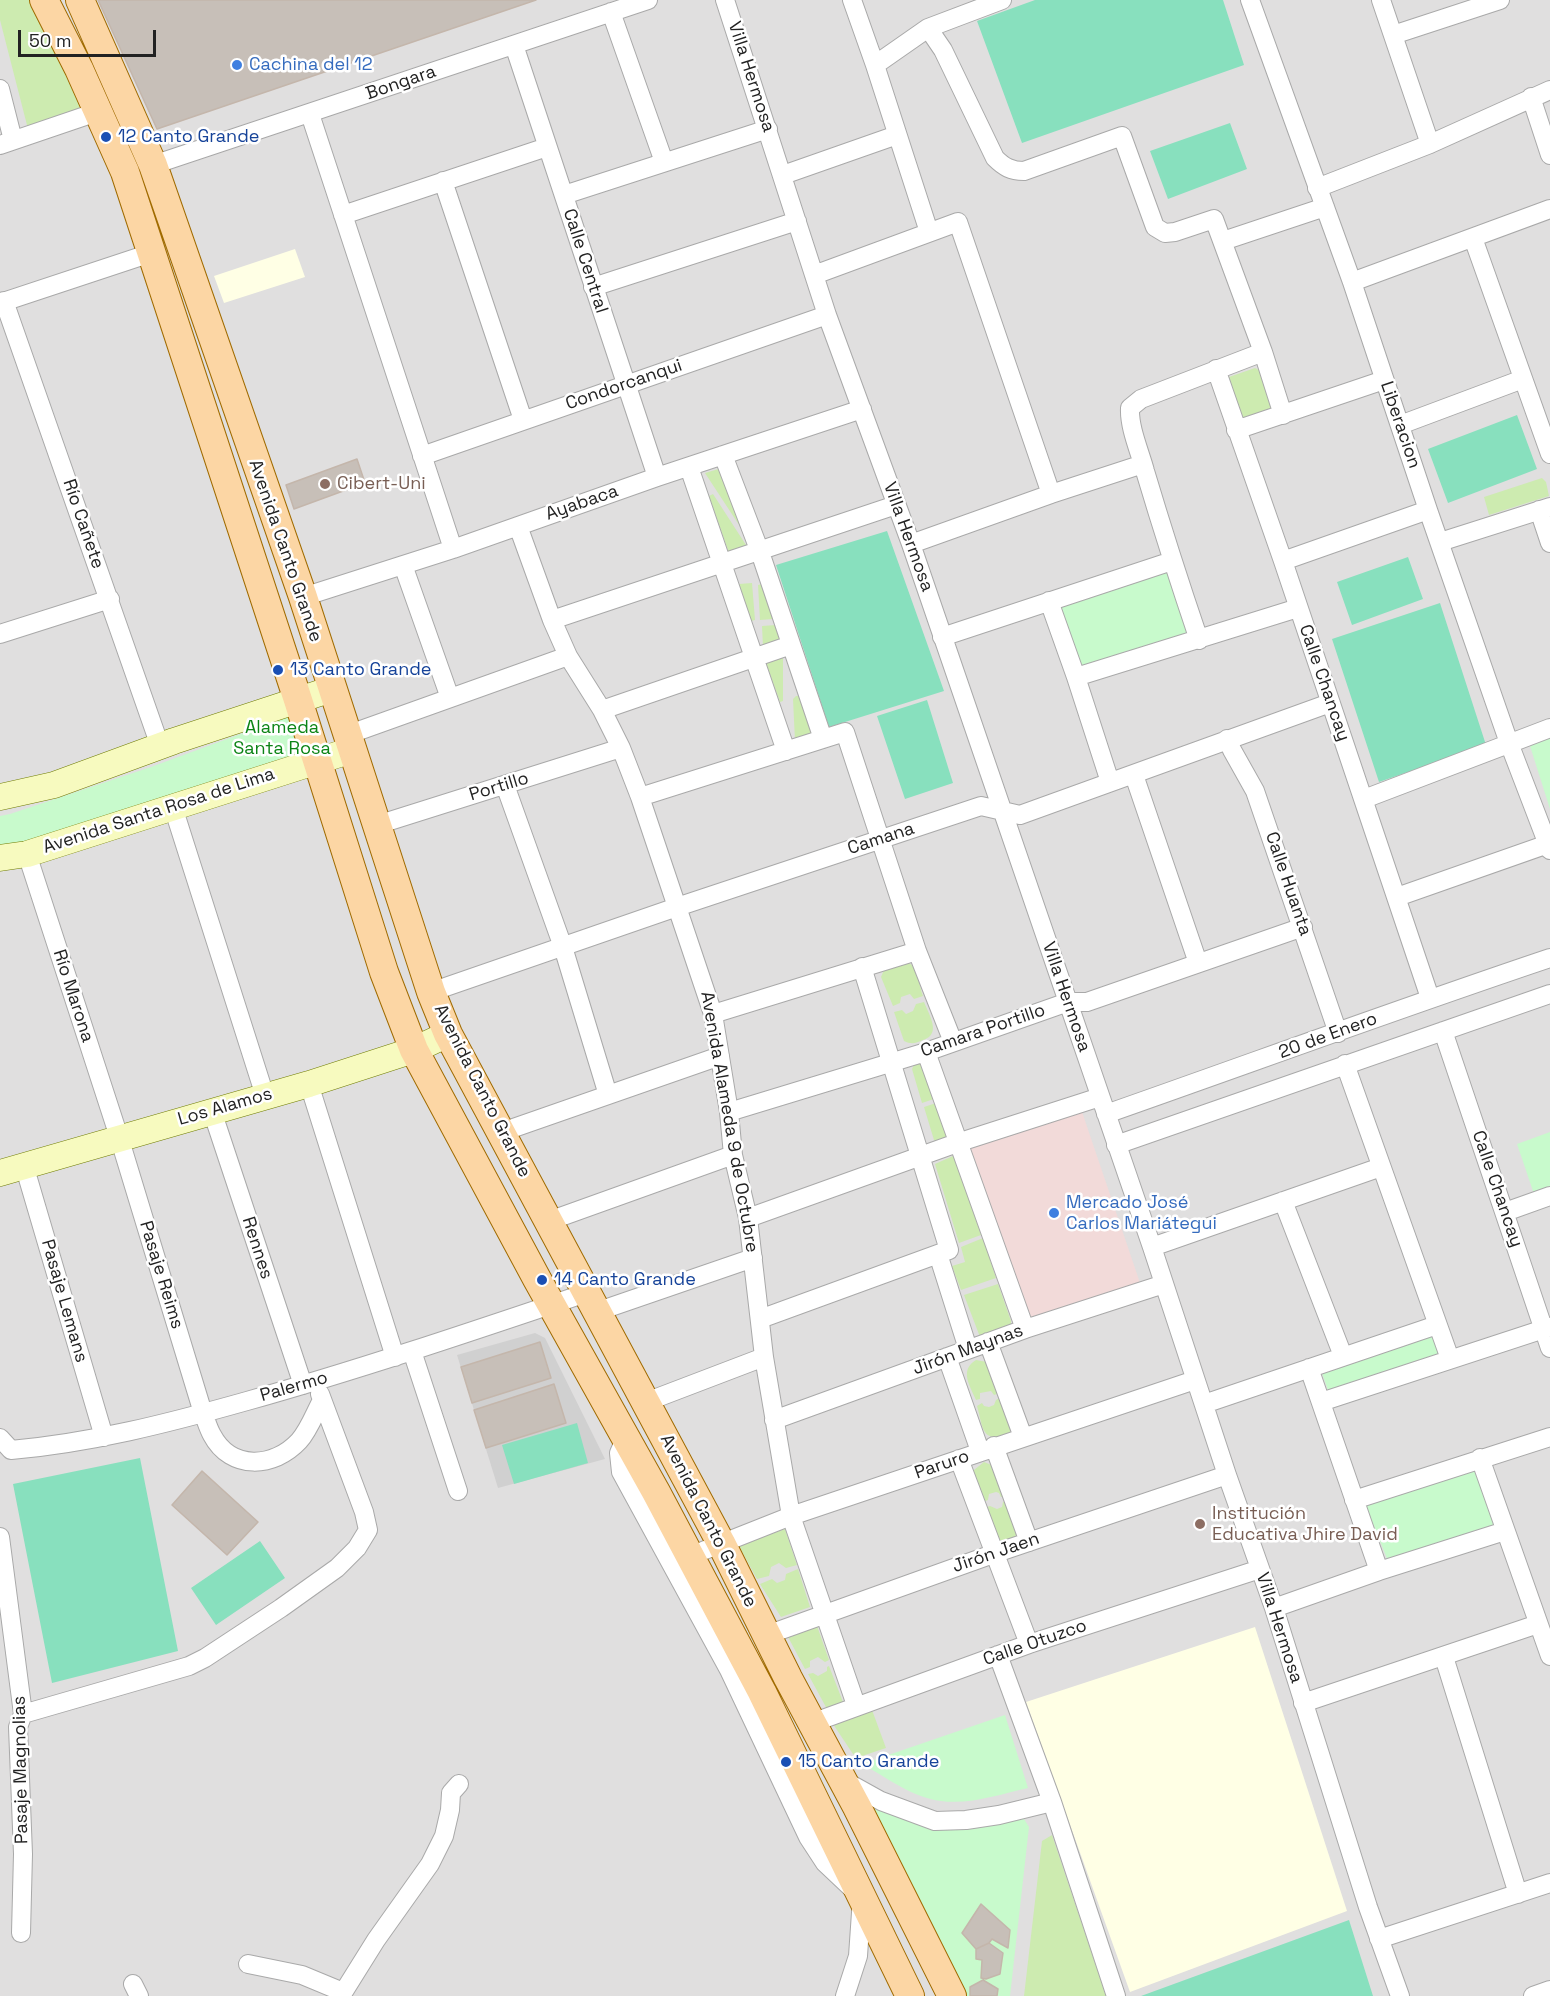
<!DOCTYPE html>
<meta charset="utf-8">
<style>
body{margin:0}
#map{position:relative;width:1550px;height:1996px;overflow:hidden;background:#f2efe9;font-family:"Space Grotesk",sans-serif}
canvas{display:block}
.scale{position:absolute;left:18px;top:30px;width:138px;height:27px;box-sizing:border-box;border:3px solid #222;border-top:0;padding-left:8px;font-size:18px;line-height:21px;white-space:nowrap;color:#222;-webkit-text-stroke:4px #fff;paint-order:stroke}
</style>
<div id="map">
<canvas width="1550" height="1996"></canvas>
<div class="scale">50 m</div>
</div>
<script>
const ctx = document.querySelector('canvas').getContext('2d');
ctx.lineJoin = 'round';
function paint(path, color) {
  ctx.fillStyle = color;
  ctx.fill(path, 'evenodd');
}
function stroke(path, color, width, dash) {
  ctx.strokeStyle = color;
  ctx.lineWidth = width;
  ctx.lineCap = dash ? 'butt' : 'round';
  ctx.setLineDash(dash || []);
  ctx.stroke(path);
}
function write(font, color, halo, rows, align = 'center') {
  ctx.font = font + ' "Space Grotesk",sans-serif';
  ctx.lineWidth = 5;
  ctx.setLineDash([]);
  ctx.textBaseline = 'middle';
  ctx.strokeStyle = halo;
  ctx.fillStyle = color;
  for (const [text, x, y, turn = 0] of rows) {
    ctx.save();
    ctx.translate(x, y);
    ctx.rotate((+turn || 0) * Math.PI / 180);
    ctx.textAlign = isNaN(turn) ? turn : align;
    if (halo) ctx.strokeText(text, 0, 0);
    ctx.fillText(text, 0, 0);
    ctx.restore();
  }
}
paint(new Path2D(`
 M 0,0 L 1550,0 L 1550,1996 L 0,1996 Z`), '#e0dfdf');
paint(new Path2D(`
 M 1080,1106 L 1140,1283 L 1028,1318 L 968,1143 Z`), '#f2dad9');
paint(new Path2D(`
 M 295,249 L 305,277 L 224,303 L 214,276 Z
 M 1255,1627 L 1347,1911 L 1130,1992 L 1026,1702 Z`), '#ffffe5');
paint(new Path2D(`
 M 535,1333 L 545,1338 L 605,1459 L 498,1488 L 457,1355 Z`), '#d0d0d0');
paint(new Path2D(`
 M 0,0 L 39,0 L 88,105 L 28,129 L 0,20 Z
 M 1255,368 L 1259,370 L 1274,412 L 1242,419 L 1229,377 Z
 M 722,468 L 742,527 L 741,528 L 705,473 Z
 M 1542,478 L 1546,482 L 1549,496 L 1489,515 L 1484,497 Z
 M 713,494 L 746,545 L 746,547 L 729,553 L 709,496 Z
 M 752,583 L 755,620 L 751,621 L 739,584 Z
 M 762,584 L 773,619 L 760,620 L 758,585 Z
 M 776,625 L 781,642 L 763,647 L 762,626 Z
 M 783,658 L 783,701 L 780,702 L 766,663 Z
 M 796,696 L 799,696 L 813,736 L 795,741 L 793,699 Z
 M 908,962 C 918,968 919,985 923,996 L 914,999 L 910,994 L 901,997 L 900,1003 L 893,1006 L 881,977 L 884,970 Z
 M 924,1002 C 929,1015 942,1034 923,1040 C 916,1043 912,1045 904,1041 L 894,1012 L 902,1010 L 906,1014 L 913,1011 L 916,1004 Z
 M 917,1063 L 925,1066 L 934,1099 L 922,1103 L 912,1069 L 914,1065 Z
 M 936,1103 L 947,1134 L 947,1138 L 937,1142 L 934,1140 L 924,1107 Z
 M 953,1156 L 955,1157 L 981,1235 L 959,1243 L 935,1164 Z
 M 983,1238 L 996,1278 L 961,1290 L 952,1266 L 965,1262 L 961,1247 Z
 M 998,1284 L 1011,1321 L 1011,1325 L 980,1337 L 964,1295 Z
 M 976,1360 L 987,1362 L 999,1393 L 994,1395 L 991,1391 L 980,1393 L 980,1399 L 976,1400 C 970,1386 959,1370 976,1360 Z
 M 1001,1397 L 1010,1427 L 1010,1432 L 1006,1437 C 980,1441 983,1426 977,1406 L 982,1403 L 984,1406 L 989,1407 L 994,1405 L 996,1400 Z
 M 984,1462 L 994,1466 L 1007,1496 L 1001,1497 L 999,1493 L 996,1492 L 989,1494 L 988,1500 L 983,1502 L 974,1476 L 974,1470 Z
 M 1008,1500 L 1017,1532 L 1015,1537 L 1003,1542 L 998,1539 L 984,1508 L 990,1506 L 997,1509 L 1002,1507 L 1003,1502 Z
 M 785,1529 L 797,1565 L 786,1568 L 779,1563 L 771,1567 L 769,1576 L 757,1579 L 739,1546 Z
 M 798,1569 L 810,1607 L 781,1617 L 760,1584 L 772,1579 L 777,1583 L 785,1580 L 786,1574 Z
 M 816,1623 L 829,1660 L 825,1662 L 818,1657 L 810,1661 L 810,1667 L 805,1669 L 787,1635 Z
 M 829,1666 L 843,1702 L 827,1709 L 808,1674 L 813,1673 L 818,1676 L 827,1671 L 827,1667 Z
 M 872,1710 L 886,1748 L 859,1757 L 853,1754 L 833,1724 Z
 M 1052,1835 L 1106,1996 L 1024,1996 L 1042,1841 Z`), '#cdebb0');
paint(new Path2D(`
 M 1169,568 L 1190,637 L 1081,671 L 1056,603 Z
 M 295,714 L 308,750 L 19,844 L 0,847 L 0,816 L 10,814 L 151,767 Z
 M 1550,738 L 1550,809 L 1530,746 Z
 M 1550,1132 L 1550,1189 L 1534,1194 L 1517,1144 Z
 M 1434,1335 L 1442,1359 L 1330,1396 L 1322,1373 Z
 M 1476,1466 L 1495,1524 L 1388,1561 L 1366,1506 Z
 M 1005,1715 L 1028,1788 C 1001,1794 970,1805 941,1801 C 913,1798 886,1777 862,1764 Z
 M 853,1790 L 985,1824 L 1024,1819 L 1029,1827 L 1010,1996 L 957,1996 Z`), '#c8facc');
paint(new Path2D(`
 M 1035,0 L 1223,0 L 1244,65 L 1022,143 L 977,21 Z
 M 1230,123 L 1247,169 L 1168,199 L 1150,151 Z
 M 1517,415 L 1537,469 L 1448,503 L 1428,449 Z
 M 887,531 L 944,691 L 829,727 L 776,565 Z
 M 1408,557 L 1423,599 L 1352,625 L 1337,582 Z
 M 1440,603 L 1486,745 L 1379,782 L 1332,639 Z
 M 927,700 L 953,783 L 905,799 L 877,716 Z
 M 577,1423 L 588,1463 L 514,1484 L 502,1445 Z
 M 140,1458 L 178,1651 L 52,1683 L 13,1484 Z
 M 260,1541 L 285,1578 L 216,1625 L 191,1588 Z
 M 1349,1920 L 1373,1996 L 1141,1996 Z`), '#88e0be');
const building = new Path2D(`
 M 98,0 L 536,0 L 157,129 Z
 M 357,459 L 365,483 L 294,509 L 286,485 Z
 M 540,1342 L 551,1378 L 472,1403 L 461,1367 Z
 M 554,1384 L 566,1423 L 486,1448 L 474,1410 Z
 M 202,1471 L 258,1522 L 227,1555 L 172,1505 Z
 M 981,1904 L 1010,1930 L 1008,1948 L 992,1939 L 989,1943 L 976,1949 L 962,1933 Z
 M 989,1943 L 1003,1953 L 1000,1974 L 986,1979 L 981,1978 L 982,1960 L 976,1959 L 976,1949 Z
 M 983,1980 L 998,1989 L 997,1996 L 970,1996 L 970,1987 Z`);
paint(building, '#c7bfb8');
stroke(building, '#c4b6ab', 1.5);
const street = new Path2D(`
 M 725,0 L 827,315 L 911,544 L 1152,1247 L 1227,1475 L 1274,1608 L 1368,1907 L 1400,1996
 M 852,0 L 875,65 L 929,232
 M 1250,0 L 1352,282 L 1428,510 L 1509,743 L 1550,850
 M 1381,0 L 1430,144
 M 611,12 L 664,162
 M 928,28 L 943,50 L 995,158 C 1004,167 1011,171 1024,171 L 1122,136 L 1155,227 L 1165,233 L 1175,232 L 1214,219 L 1263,352 L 1283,415
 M 1393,35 L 1500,0
 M 514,45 L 657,477
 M 875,65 L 928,28 L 1002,0
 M 0,89 L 13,140
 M 1531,97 L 1550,155
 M 310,114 L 453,549
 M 0,145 L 97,112
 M 153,165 L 648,0
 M 783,175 L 897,135
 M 443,181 L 523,420
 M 1317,188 L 1430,144 L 1550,90
 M 564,195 L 768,129
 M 343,215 L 547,147
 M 1473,238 L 1550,454
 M 1223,241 L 1325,207
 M 814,275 L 958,222 L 1051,494
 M 1352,282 L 1550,209
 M 593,287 L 797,221
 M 4,301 L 160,746
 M 0,303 L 151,253
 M 1216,369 L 1283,561 L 1430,998
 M 1400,425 L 1523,379
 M 1236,430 L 1384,380
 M 723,455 L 760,552 L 823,739
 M 422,456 L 827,315
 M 689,467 L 786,751
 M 1539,510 L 1550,543
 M 518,526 L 552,620 L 568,656 L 602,710 L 621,748 L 640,797 L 713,1014 L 729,1112 L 733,1155 L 748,1218 L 764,1357 L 791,1516 L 856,1705
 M 1440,542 L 1550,507
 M 911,544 L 1051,494 L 1143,464
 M 1283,561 L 1428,510
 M 403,565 L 450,698
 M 303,597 L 453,549 L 657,477 L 862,409
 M 1049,601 L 1076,677 L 1110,782
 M 552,620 L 896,505
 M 0,634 L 110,599
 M 942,637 L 1172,561
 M 1199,640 C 1180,584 1162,528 1145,471 C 1140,452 1129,428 1130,408 L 1141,399 L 1263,352
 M 1076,677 L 1298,608
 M 602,710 L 791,645
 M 347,735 L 568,656
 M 1227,739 L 1232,750 L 1255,791 L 1338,1033
 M 1134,775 L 1198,963
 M 505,785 L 563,947 L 608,1095
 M 640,797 L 845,732 L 917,951 L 953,1042
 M 1364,799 L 1550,728
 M 173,807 L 265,1096
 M 377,825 L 621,748
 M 27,854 L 119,1137 L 203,1413 C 206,1420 208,1428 212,1435 C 231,1471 274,1468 299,1441 C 309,1430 315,1413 322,1400
 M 1397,897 L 1548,844
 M 431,992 L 677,907 L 981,806 L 1020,815 L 1330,703
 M 713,1014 L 917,951
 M 1443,1031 L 1550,1348
 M 926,1052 L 1025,1329
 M 1345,1064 L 1450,1359
 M 309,1084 L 395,1357
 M 212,1111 L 303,1385
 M 729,1112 L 926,1052 L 1068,1002 L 1087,1002 L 1303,927
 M 1106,1114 C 1254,1062 1401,1008 1550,958
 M 502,1132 L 720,1056
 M 1116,1145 L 1550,994
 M 24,1165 L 104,1437
 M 1283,1201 L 1343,1356
 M 1505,1212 L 1550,1196
 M 748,1218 L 957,1143 L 1100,1097
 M 549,1221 L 733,1155
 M 1152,1247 L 1381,1167
 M 938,1254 L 968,1349
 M 596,1312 L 753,1258
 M 760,1319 L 949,1250 L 862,967
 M 988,1342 L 1023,1437
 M 412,1351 L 458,1491
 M 947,1357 L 980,1451
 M 1309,1368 L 1379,1571
 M 646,1402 L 764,1357
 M 1321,1402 L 1550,1327
 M 1204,1404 L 1437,1325
 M 774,1420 L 1025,1329 L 1164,1284
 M 626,1437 L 619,1453 L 621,1472 L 729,1670 L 808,1837 L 825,1863 L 862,1898 L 858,1956 L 845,1996
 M 0,1438 L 11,1450 C 91,1443 169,1423 247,1401 C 361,1369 473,1331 586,1293
 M 994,1446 L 1029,1542
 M 1480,1458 L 1550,1656
 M 959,1459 L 1029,1644
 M 1354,1500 L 1550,1437
 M 0,1537 L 23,1714 L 18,1727 L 23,1854 L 21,1933
 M 690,1556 L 791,1516 L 1195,1380
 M 1274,1608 L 1379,1571 L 1505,1531
 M 767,1635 L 993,1554 L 1227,1475
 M 998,1655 L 1052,1802 L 1116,1996
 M 1444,1657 L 1518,1894
 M 1303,1703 L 1538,1624
 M 23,1714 L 189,1666 L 205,1658 L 281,1608 L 337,1568 L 357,1548 L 368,1530 L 364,1512 L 320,1394
 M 812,1723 L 1029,1644 L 1260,1569
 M 845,1781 L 881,1801 L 935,1821 L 966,1820 L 999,1815 L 1052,1802
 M 1379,1939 L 1550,1883
 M 248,1964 L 302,1975 L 343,1992
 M 133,1984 L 139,1996
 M 341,1996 L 376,1940 L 430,1864 L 444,1836 L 450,1810 L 451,1793 L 459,1784
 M 1533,1996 L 1550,1990`);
const secondary = new Path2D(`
 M 0,797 L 54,785 L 174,741 L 332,689
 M 0,858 L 27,854 L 352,750
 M 0,1173 L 309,1084 L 414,1050 L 448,1034`);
const primary = new Path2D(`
 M 44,0 L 79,69 L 125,172 L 298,700 L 384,972 L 414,1050 L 537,1279 L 656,1492 L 762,1692 L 910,1996
 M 80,0 L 153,165 L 303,597 L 431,992 L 448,1034 L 721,1543 L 788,1678 L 857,1807 L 952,1996`);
stroke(street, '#a9a9a9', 20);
stroke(secondary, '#707d05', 27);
stroke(primary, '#a06b00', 30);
stroke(street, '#fff', 18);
stroke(secondary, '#f7fabf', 26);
stroke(primary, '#fcd6a4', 28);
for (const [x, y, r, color] of [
 [237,65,6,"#3f7fe0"],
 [106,137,6,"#1a4fb4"],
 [325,484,6,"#8d6e63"],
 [278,670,6,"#1a4fb4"],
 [1054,1213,6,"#3f7fe0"],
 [542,1280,6,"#1a4fb4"],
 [1200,1524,6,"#8d6e63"],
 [786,1762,6,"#1a4fb4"]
]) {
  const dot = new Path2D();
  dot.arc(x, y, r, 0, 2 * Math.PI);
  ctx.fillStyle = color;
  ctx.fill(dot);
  stroke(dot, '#fff', 2);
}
write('18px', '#366cbe', '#fff', [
 ["Cachina del 12",249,65],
 ["Mercado José",1066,1203],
 ["Carlos Mariátegui",1066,1224]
], 'left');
write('18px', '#222', '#fff', [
 ["Villa Hermosa",751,77,72],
 ["Bongara",401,83,-19],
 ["Calle Central",585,261,72],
 ["Condorcanqui",624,385,-19],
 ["Liberacion",1400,425,71],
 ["Ayabaca",582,503,-19],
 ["Río Cañete",83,524,71],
 ["Villa Hermosa",908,537,70],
 ["Avenida Canto Grande",285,551,71],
 ["Calle Chancay",1324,683,71],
 ["Portillo",499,787,-17],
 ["Avenida Santa Rosa de Lima",159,811,-18],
 ["Camana",881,839,-18],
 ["Calle Huanta",1288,884,71],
 ["Río Marona",73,996,72],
 ["Villa Hermosa",1066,997,71],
 ["Camara Portillo",983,1031,-19],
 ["20 de Enero",1328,1036,-20],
 ["Avenida Canto Grande",482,1091,63],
 ["Los Alamos",225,1107,-16],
 ["Avenida Alameda 9 de Octubre",729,1122,80],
 ["Calle Chancay",1497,1189,71],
 ["Rennes",257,1248,72],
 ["Pasaje Reims",161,1275,73],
 ["Pasaje Lemans",64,1301,74],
 ["Jirón Maynas",968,1350,-20],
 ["Palermo",294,1387,-16],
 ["Paruro",942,1465,-19],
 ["Avenida Canto Grande",708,1521,63],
 ["Jirón Jaen",996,1553,-19],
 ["Villa Hermosa",1279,1628,72],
 ["Calle Otuzco",1035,1643,-19],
 ["Pasaje Magnolias",21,1770,-91]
]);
write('18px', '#164399', '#fff', [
 ["12 Canto Grande",118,137],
 ["13 Canto Grande",290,670],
 ["14 Canto Grande",554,1280],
 ["15 Canto Grande",798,1762]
], 'left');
write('18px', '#785e54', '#fff', [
 ["Cibert-Uni",337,484],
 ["Institución",1212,1514],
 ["Educativa Jhire David",1212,1535]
], 'left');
write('18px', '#0c8416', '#fff', [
 ["Alameda",282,728],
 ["Santa Rosa",282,749]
]);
</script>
